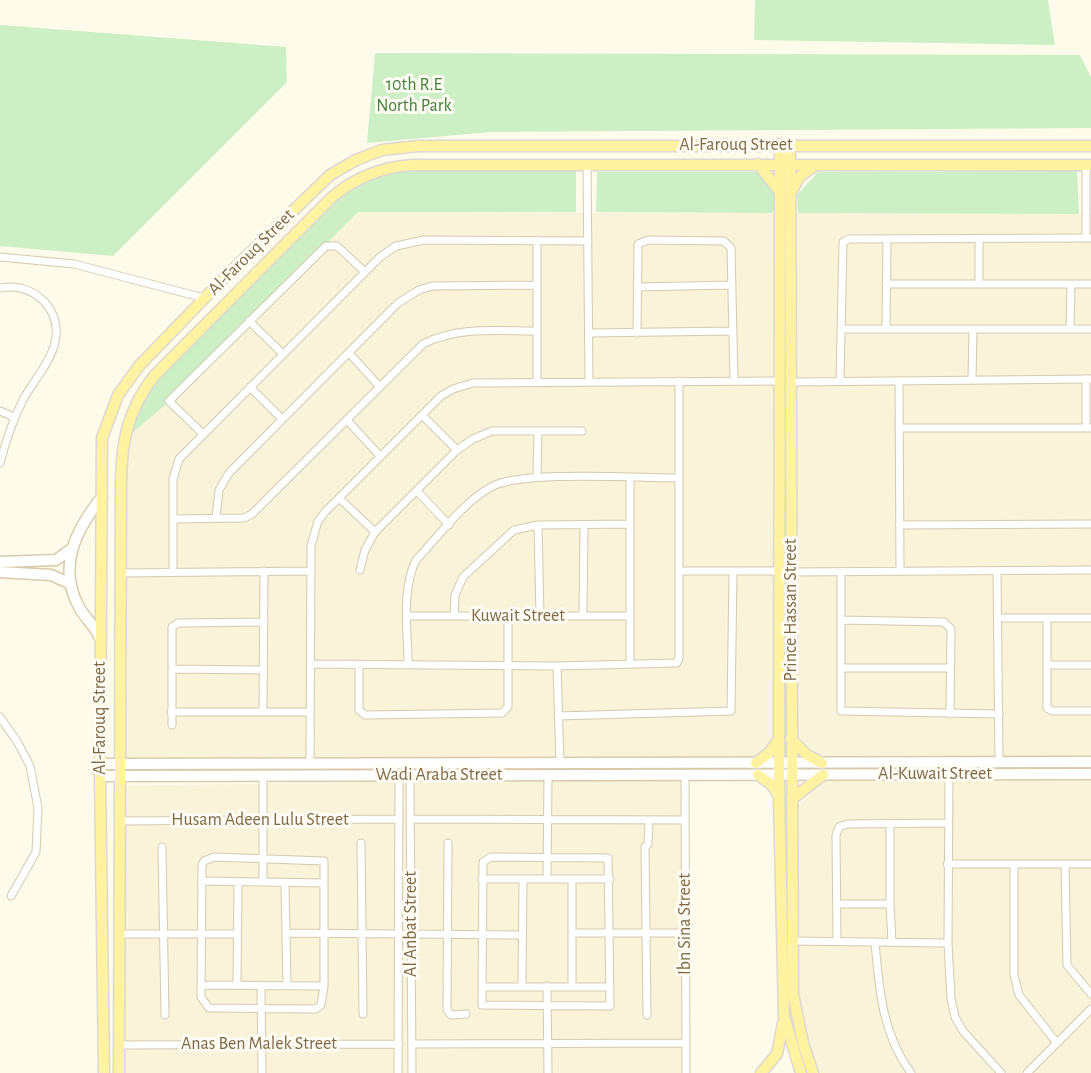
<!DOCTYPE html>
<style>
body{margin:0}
canvas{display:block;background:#fffbea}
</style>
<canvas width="1091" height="1073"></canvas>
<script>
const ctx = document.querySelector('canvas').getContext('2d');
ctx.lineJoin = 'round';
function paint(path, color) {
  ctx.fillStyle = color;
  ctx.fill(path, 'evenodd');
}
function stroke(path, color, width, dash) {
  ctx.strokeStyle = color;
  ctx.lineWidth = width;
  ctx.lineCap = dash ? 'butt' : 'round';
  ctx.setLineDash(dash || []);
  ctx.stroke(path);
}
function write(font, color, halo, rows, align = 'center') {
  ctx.font = font + ' "Alegreya Sans",sans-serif';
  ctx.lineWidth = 6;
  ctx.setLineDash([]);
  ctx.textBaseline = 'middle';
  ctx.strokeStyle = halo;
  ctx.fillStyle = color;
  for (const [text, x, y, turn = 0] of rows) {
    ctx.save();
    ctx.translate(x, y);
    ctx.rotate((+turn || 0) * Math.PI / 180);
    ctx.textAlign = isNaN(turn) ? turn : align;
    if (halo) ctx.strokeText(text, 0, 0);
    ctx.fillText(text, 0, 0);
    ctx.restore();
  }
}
paint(new Path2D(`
 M 358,212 L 1091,214 L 1091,762 L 122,762 L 125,439 L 165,405 Z
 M 680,777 L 686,1073 L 119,1073 L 121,786 Z
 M 825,781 L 1091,781 L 1091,1073 L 817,1073 L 796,1001 L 791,812 Z`), '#f9f3da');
paint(new Path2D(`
 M 755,0 L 1048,0 L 1055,45 L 754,40 Z
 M 0,25 L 286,47 L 287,82 L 113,256 L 0,246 Z
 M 375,53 L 1080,55 L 1091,77 L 1091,128 L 490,132 L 367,143 Z
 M 400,169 L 576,170 L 576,212 L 358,212 L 165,405 L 125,439 L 146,387 L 346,186 Z
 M 1077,171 L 1079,214 L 798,213 L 797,195 L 818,172 Z
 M 597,172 L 757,172 L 780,193 L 772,213 L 596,212 Z`), '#ccefc5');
const street = new Path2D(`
 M 587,165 L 589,381
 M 1086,165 L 1086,238
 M 979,239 L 979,284
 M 537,240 L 537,381
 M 0,257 L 74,264 L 204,298
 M 886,284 L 1091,284
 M 637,287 L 732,285
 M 0,288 C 34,281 65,311 54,346 C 49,364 33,382 24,398 C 13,419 6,440 0,463
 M 249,321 L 283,354
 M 841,329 L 1091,329
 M 886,329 L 887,239
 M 1070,329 L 1071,284
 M 589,333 L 733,331
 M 637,333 L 638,244 L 648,240 L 724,241 L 731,248 L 734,381
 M 349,353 L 380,387
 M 972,380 L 973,329
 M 840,381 L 843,242 L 849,239 L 1091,238
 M 899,381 L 900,571
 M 791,382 L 1091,379
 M 250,387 L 282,419
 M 0,411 L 14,417
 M 422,415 L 457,450
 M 347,420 L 380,456
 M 899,428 L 1091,428
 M 1086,428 L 1086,379
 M 202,433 L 169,401 L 326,246 L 337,246 L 365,272
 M 537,477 L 538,431
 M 630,478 L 630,664
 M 417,491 L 449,525
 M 339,498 L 375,532
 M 216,518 L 219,490 L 229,473 L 398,303 L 419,290 L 432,286 L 536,285
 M 173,519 L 244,518 L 252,514 L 423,344 C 458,326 499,331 537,331
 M 538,525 L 540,616
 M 899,525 L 1091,524
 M 360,570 L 365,550 L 375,532 L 457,450 L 473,439 L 492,431 L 582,431
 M 680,571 L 779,571
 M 997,571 L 999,762
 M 173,572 L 173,479 L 179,459 L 380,257 L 396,246 L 424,240 L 588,241
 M 791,572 L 1091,570
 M 841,572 L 841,711 L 999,714
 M 122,573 L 310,571
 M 583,615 L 584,525
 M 408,616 L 629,616
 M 454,616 L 455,595 L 463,577 L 514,530 L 538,525 L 630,524
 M 998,618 L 1091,618
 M 1047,618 L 1047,708 L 1052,711 L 1091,711
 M 841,620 L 944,622 L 951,629 L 950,714
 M 311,664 L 557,666 L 677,663 L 679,658 L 679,381
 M 359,664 L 359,710 L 365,715 L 502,713 L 508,707 L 508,616
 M 408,664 C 408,631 401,590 416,560 C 439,536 462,503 491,487 C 520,470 639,478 679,478
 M 1047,665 L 1091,665
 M 557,666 L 560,763
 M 841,668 L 950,668
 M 172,669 L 263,670
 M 171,712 L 309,712
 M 263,712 L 264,571
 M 558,716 L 731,711 L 733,572
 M 0,717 L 18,743 L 30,766 L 38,808 L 36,852 L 11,896
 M 172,725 L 172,627 L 178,623 L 264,622
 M 310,763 L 311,546 L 318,521 L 326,511 L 441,396 L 453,389 L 473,383 L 780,381
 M 949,774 L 948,943 L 951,999 L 955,1017 L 963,1031 L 1001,1073
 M 410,775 L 412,1073
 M 685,775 L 686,1073
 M 263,776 L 263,882
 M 411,819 L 684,820
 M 120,821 L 399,819
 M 361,843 L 363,1014
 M 448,843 L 447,1010 L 451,1015 L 466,1014
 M 162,847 L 165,1015
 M 214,857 L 324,861 L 324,986 L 321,1005 L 316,1009 L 209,1008 L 201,997 L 202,865 L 204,861 Z
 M 491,857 L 608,858 L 610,1006 L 482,1005 L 483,862 Z
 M 947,864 L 1091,864
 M 1014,864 L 1014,975 L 1019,995 L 1057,1043
 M 1065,864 L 1067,965 L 1091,994
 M 482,879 L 610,879
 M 547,879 L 548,775
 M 202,881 L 324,883
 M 285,884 L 287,986
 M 838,904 L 890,904 L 890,824
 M 890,904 L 892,942
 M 287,933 L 522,935
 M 573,933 L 685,933
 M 120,934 L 237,934
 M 792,941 L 948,943
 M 837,941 L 836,835 L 839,827 L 847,824 L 948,823
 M 875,942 C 879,988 882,1034 911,1073
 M 201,985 L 324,986
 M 237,985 L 238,882
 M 261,986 L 262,1073
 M 522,986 L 523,879
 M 547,986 L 548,1073
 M 572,986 L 572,879
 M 482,987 L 610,987
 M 647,1015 L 645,847 L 648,844 L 649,821
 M 412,1044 L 686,1043
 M 119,1045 L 399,1044
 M 398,1073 L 399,775
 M 1027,1073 L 1091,1009`);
const secondary = new Path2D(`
 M 0,562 L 56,560 L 70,550
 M 0,572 L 51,575 L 71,584
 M 100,638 C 95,626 85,618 79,607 C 57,567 76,529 102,497
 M 101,764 L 1091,762
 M 100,776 L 1091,774`);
const primary = new Path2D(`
 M 780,144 L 779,799 L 784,1017 L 801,1073
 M 790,144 L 793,994 L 803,1043 L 813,1073
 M 758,164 L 780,192
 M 791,193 L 799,177 L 816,165
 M 791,739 L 807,755 L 822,763
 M 756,763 L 769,753 L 778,740
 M 758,775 L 772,785 L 778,795
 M 792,799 L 823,775
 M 104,1073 L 100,776 L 102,438 L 118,395 L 139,366 L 223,279 L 330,175 L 356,160 L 382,150 L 418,146 L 1091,146
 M 119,1073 L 121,486 C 121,443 127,411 154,376 L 332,197 C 356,177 382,167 412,165 L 1091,165
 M 761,1073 L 777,1054 L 783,1023`);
stroke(street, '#d5c9b0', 9);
stroke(secondary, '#d9caac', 13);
stroke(primary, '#ddd8d0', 13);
stroke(street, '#fff', 7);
stroke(secondary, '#fff', 10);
stroke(primary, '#fff2a0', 10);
write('18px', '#407f3c', '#fffdf2', [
 ["10th R.E",414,85],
 ["North Park",414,106]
]);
write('18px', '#7e6849', '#fffdf2', [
 ["Al-Farouq Street",736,145],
 ["Al-Farouq Street",251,252,-45],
 ["Prince Hassan Street",791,610,-90],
 ["Kuwait Street",518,616],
 ["Al-Farouq Street",100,718,-90],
 ["Al-Kuwait Street",935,774],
 ["Wadi Araba Street",439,775],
 ["Husam Adeen Lulu Street",260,820],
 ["Al Anbat Street",411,924,-90],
 ["Ibn Sina Street",685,924,-90],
 ["Anas Ben Malek Street",259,1044]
]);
</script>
